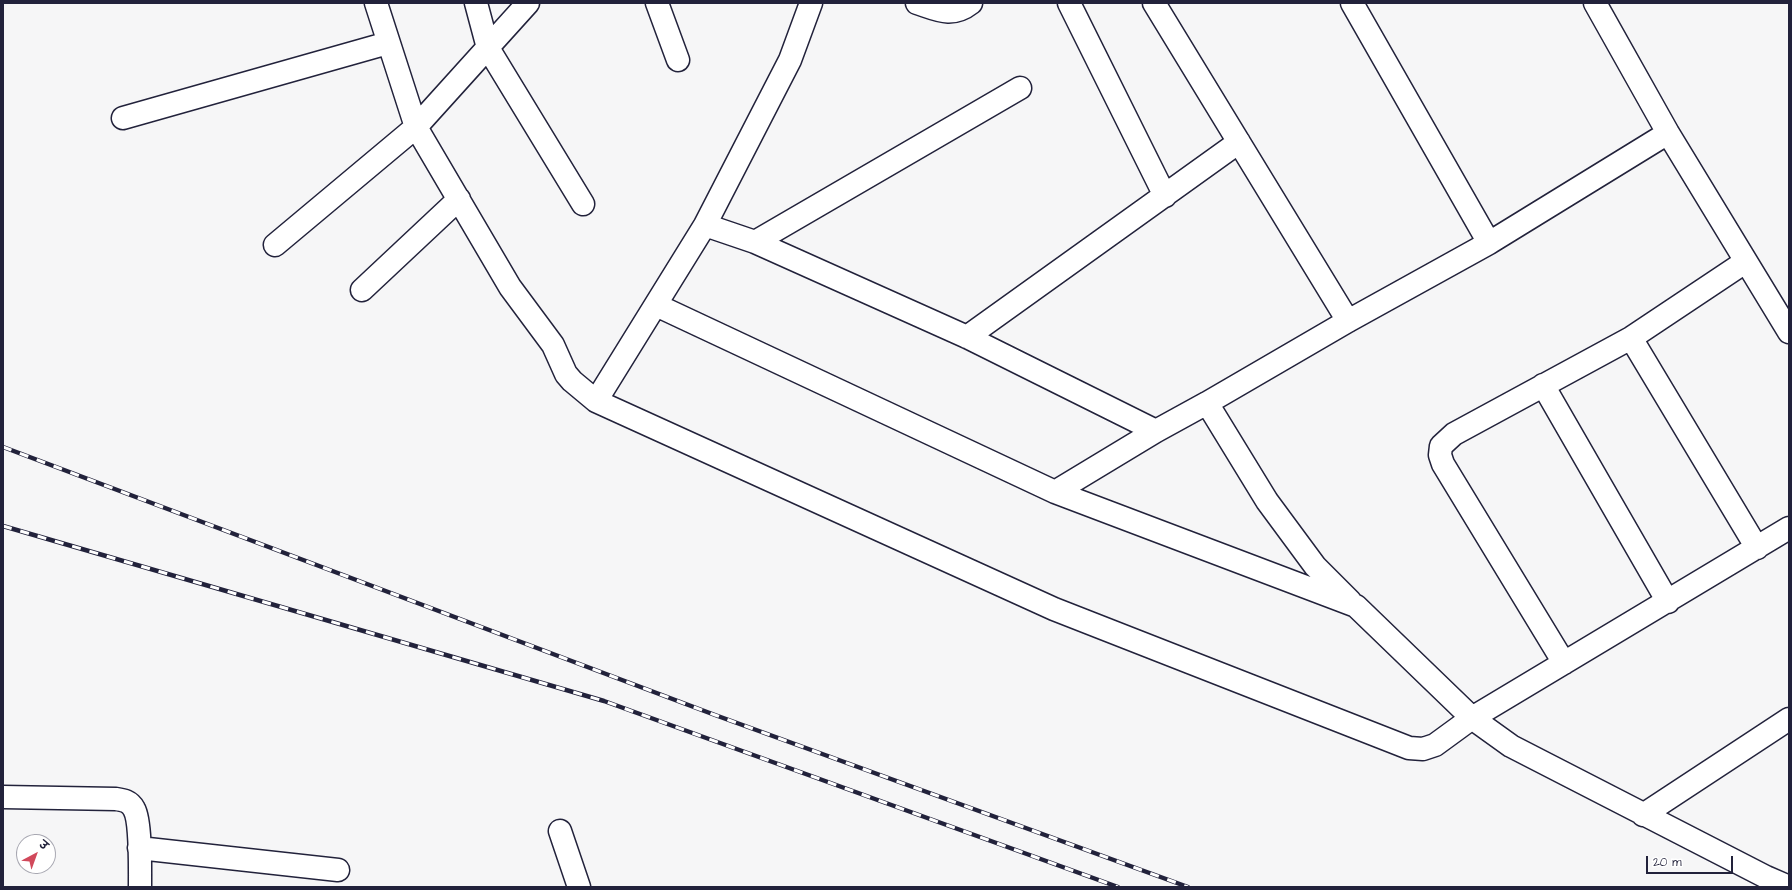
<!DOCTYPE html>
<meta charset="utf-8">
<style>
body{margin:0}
#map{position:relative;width:1792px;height:890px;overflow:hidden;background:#f6f6f7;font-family:"Architects Daughter","Playpen Sans Deva",sans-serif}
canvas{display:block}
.frame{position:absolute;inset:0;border:4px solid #22223b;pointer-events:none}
.north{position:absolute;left:16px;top:834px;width:40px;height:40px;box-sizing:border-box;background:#fff;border:1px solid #a7a7b1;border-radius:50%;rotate:41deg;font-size:11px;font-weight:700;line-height:16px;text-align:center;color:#22223b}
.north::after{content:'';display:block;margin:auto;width:14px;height:18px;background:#d1495b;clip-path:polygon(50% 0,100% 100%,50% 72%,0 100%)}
.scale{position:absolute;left:1646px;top:856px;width:87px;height:18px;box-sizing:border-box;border:2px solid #22223b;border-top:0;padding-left:5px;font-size:12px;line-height:14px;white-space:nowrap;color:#22223b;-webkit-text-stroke:3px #fff;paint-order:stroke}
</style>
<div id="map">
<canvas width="1792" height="890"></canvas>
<div class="frame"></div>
<div class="north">उ</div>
<div class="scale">20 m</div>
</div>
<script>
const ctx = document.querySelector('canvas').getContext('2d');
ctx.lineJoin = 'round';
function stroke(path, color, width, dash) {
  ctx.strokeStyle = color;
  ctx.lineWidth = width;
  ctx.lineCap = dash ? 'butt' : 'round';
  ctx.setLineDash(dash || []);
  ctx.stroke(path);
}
const street = new Path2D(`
 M 376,3 L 416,127 L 510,287 L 553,345 L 566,374 L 572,381 L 596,401 L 1054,609 L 1409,748 L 1423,749 L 1435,745 L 1472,718 L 1789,528
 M 476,3 L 488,48 L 583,204
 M 657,3 L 678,60
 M 917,3 C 938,10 952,18 971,3
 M 1069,3 L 1165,196
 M 1154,3 L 1348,321
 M 1352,3 L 1489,243
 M 1595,3 L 1668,133 L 1789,332
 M 123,118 L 388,43
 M 705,225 L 755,242 L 967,337 L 1156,431
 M 755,242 L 1020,88
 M 275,245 L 416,127 L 528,3
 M 362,290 L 459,199
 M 656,305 L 1055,492 L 1356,606 L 1472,718 L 1511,746 L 1766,877 L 1789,887
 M 967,337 L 1239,142
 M 1631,338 L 1757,548
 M 1543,385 L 1668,602
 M 596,401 L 705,225 L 790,60 L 811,3
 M 1207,403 L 1267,501 L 1315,566 L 1350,601
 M 1055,492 L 1156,431 L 1207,403 L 1348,321 L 1489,243 L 1668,133
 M 1564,663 L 1443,464 L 1440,455 L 1441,446 L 1454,434 L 1631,338 L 1745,262
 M 3,797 L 116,799 C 123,800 130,801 134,809 C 141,821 140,871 140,887
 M 1643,815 L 1789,719
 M 560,831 L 579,887
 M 139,848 L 338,870`);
stroke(street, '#22223b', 25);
stroke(street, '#fff', 22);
const rail = new Path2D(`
 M 3,447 L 715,715 L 1188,887
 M 3,526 L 604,701 L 1118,887`);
stroke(rail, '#22223b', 4.5);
stroke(rail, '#fff', 3, [9]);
</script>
